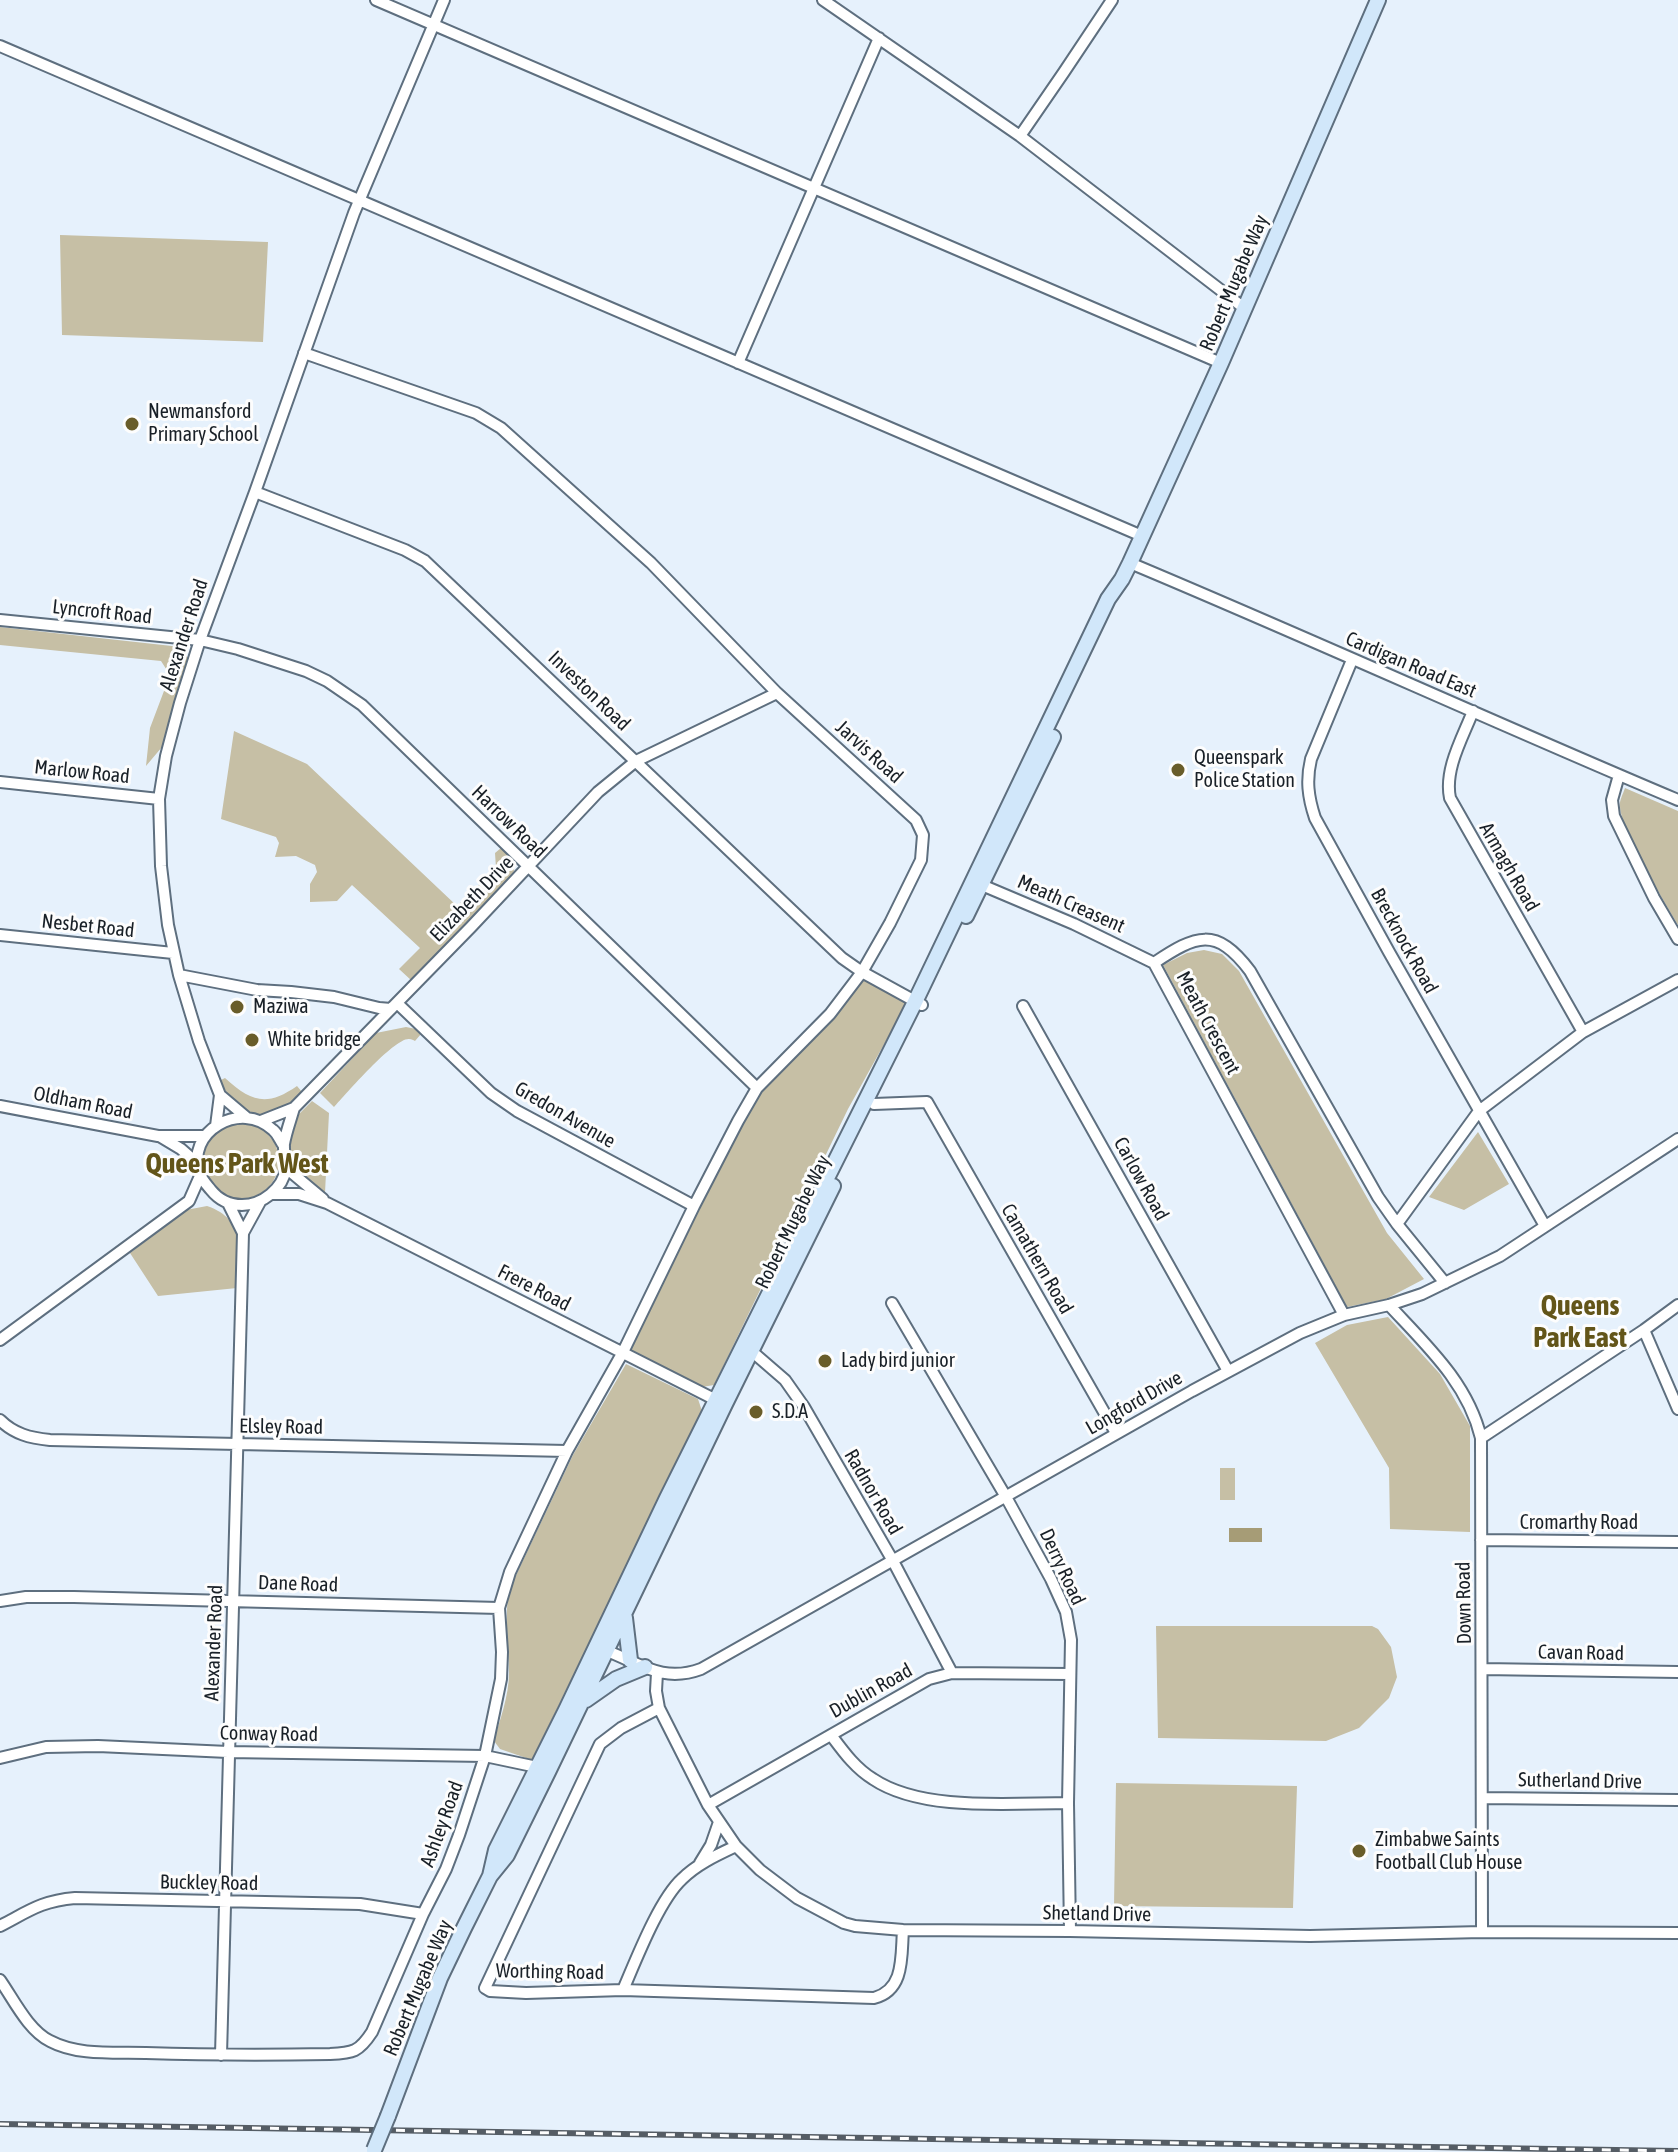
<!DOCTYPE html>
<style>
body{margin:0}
canvas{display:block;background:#e6f1fc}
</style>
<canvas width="1678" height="2152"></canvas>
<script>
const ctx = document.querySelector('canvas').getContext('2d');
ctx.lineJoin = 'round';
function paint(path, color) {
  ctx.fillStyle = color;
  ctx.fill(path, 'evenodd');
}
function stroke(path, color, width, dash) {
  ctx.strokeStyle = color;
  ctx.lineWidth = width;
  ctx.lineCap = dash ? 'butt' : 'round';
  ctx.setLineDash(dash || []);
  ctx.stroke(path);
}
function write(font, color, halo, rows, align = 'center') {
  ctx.font = font + ' "Asap Condensed",sans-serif';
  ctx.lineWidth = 6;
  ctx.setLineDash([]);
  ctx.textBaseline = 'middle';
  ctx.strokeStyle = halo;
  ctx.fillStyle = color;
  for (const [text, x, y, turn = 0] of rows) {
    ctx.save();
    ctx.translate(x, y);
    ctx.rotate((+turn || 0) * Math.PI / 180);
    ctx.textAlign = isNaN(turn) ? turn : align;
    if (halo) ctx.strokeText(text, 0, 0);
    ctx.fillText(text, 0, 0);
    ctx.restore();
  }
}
paint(new Path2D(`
 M 60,235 L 268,242 L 263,342 L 62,335 Z
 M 0,627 L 181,647 L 188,658 L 162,747 L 146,766 L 150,728 L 170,675 L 161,661 L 0,645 Z
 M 234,731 L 307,764 L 457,906 L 496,868 L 495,853 L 501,848 C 512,859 518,861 512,878 L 412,981 L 399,969 L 420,948 L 352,885 L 337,901 L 310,902 L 310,884 L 317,872 L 315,865 L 296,856 L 275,857 L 279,843 L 276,837 L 221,819 Z
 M 1625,788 L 1678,811 L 1678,925 C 1665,903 1620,829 1620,806 C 1619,801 1623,794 1625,788 Z
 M 1204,950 L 1222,954 L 1239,971 L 1387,1233 L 1424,1279 L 1386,1299 L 1347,1307 L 1163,965 L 1187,953 Z
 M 863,980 L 907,1003 L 848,1109 L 714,1385 L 702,1387 L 631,1351 L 631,1343 L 741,1123 L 761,1090 L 834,1017 Z
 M 406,1027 L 416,1029 L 421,1034 L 415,1041 C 413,1040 412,1039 409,1039 C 394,1038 346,1094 334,1107 L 320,1093 L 376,1033 Z
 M 225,1078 C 251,1102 267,1107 297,1086 L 302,1092 C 282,1114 259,1124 236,1102 C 228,1095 224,1090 221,1080 Z
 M 312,1101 L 329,1113 L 325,1193 L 293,1165 L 289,1144 L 298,1115 Z
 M203 1161a38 38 0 1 1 76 0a38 38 0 1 1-76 0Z
 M 1478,1132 L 1509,1184 L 1464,1210 L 1429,1197 Z
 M 207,1206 C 248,1220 237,1252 237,1288 L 158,1296 L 130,1253 L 186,1210 Z
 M 1388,1317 L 1440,1374 L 1470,1426 L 1470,1532 L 1390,1529 L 1389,1468 L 1315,1343 L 1347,1325 Z
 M 626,1364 L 698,1399 L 702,1411 L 532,1760 L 500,1749 L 494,1741 C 500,1719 509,1696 509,1673 C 509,1645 504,1618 509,1590 L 573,1455 Z
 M 1220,1468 L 1235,1468 L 1235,1500 L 1220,1500 Z
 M 1156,1626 L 1372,1626 L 1378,1629 L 1391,1647 L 1397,1677 L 1389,1698 L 1359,1728 L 1326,1741 L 1158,1738 Z
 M 1116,1783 L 1297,1786 L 1293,1908 L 1114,1906 Z`), '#c6bfa5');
paint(new Path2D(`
 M 1229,1528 L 1262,1528 L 1262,1542 L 1229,1542 Z`), '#a69c76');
const minor = new Path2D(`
 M 376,0 L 1221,363
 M 823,0 L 1020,136 L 1244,308
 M 0,46 L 1142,536
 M 1020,136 L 1064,72 L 1112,0
 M 738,363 L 879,38
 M 255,492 L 405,550 L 425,561 L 842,958 L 862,972 L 922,1005
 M 1130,563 C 1314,640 1495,723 1678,800
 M 0,620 L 200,640 L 238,649 L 306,671 L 327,681 L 362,705 L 757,1088
 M 1352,660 L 1311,759 C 1306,780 1308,797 1315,818 L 1389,952 L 1545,1226
 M 1473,711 C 1463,737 1444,769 1450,798 L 1583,1032
 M 1619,775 L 1612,800 L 1614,816 L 1654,898 L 1678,939
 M 0,782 L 159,799
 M 977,883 L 1074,924 L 1154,963
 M 0,935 L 173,953
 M 179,975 L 257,990 L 291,992 L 334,997 L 379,1008 L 391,1009
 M 397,1003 L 491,1093 L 517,1111 L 694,1206
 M 1023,1006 L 1228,1371
 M 220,1095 L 246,1117
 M 874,1104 L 927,1102 L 1116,1433
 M 0,1106 L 158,1136 L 205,1136
 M 261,1121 L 294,1108 L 471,927 L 598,792 L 636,761 L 777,693
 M 216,1126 L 220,1095 L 199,1041 L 179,975 L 168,925 L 161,866 L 159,799 L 166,756 L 180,703 L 200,640 L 255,492 L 354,213 L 444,0
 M 161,1137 L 181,1149 L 198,1164
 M 284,1146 C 280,1141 278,1134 273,1130 C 241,1099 184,1132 200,1174 C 202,1180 207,1185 211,1190 C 219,1200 229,1205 242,1205 C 262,1205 283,1189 286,1168 C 287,1160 283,1152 284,1144 C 286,1132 291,1119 294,1108
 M 286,1168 L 323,1199
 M 272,1194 L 299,1194 L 327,1203 L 720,1402
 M 228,1203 L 243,1233
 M 1397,1224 L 1479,1111 L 1583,1032 L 1678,980
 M 892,1303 L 1006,1497 L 1051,1579 L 1066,1612 L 1071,1640 L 1068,1803 L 1070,1931
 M 1389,1305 C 1426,1345 1468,1383 1481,1438 L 1482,1932
 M 1344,1315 L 1154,963 C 1196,935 1216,926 1250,971 L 1378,1197 L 1397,1224 L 1445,1283
 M 1644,1330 L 1678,1409
 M 0,1340 L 189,1201 L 200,1176
 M 748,1348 L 785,1380 L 804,1407 L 893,1561 L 952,1673
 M 0,1420 C 14,1434 30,1438 50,1440 L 567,1451
 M 1481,1438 L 1644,1330 L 1678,1305
 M 1481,1540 L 1678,1542
 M 0,1601 L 26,1597 L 74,1597 L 499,1608
 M 607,1651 C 641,1664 663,1683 701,1669 L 1192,1391 L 1300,1333 L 1344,1315 L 1389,1305 L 1422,1294 L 1500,1256 L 1678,1139
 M 1483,1669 L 1678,1672
 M 657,1673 L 656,1691 L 659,1708 L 708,1805 L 736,1846 L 760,1870 L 797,1898 L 844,1923 L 855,1926 L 903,1930 L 1070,1931 L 1310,1936 L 1482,1932 L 1678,1933
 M 659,1708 L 621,1728 L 600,1744 L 485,1988 L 490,1991 L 526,1993 L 623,1990 L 874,1998 C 905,1990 901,1956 903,1930
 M 831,1735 C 843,1751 855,1768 873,1779 C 922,1812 1011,1803 1068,1803
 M 0,1758 L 46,1747 L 98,1746 L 228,1752 L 485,1756 L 537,1767
 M 1482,1798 L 1678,1800
 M 708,1805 L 929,1679 L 952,1673 L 1070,1674
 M 700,1863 L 711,1845 L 719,1822
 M 0,1926 C 29,1911 41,1901 75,1898 L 360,1904 L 423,1914
 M 0,1980 C 14,2000 28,2030 50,2041 C 78,2056 115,2052 146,2053 C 208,2055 269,2055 330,2054 C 353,2053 359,2052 372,2032 L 423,1914 L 446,1869 L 459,1835 L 485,1756 L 501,1679 L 502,1652 L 499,1608 L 510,1572 L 567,1451 L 623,1352 L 694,1206 L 738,1121 L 757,1088 L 830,1014 L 862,972 L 890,923 L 921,860 L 923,835 L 916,820 L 777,693 L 651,563 L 501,428 L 476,413 L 304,353
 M 623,1990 C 636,1960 659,1900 682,1879 C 697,1864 717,1855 736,1846
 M 221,2055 L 243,1233 L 260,1202`);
const secondary = new Path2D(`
 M 966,916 L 1053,737
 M 625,1618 L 630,1660
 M 586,1700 L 616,1679 L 645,1667
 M 490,1876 L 496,1850 L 566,1710 L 667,1498 L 915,1002 L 1108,599 L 1122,579 L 1130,563 L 1221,363 L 1378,0
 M 388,2116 L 440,1978 L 464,1928 L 490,1876 L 507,1855 L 548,1772 L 725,1404 L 833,1186`);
stroke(minor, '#5e6f7f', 14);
stroke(secondary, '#5e6f7f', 18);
stroke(minor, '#fff', 10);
stroke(secondary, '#d1e7fa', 14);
const rail = new Path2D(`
 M 0,2124 L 1678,2151`);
stroke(rail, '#555d65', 6);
stroke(rail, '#fdfdfd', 3, [9]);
const secondaryBridge = new Path2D(`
 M 374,2150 L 388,2116`);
stroke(secondaryBridge, '#5e6f7f', 18, []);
stroke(secondaryBridge, '#d1e7fa', 14);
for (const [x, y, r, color] of [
 [132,424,8,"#695d2a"],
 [1178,770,8,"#695d2a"],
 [237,1007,8,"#695d2a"],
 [252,1040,8,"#695d2a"],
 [825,1361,8,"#695d2a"],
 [756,1412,8,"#695d2a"],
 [1359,1851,8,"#695d2a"]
]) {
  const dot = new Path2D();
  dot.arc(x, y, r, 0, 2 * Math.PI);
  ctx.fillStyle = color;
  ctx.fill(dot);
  stroke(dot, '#fdfdfd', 3);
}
write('20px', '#192027', '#fdfdfd', [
 ["Robert Mugabe Way",1234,283,-67],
 ["Lyncroft Road",102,612,6],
 ["Alexander Road",184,635,-72],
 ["Cardigan Road East",1411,665,23],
 ["Investon Road",589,691,44],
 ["Jarvis Road",869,752,42],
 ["Marlow Road",82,772,6],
 ["Harrow Road",509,822,44],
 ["Armagh Road",1509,867,60],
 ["Elizabeth Drive",472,899,-46],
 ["Meath Creasent",1071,904,24],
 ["Nesbet Road",88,926,6],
 ["Brecknock Road",1404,941,61],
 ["Meath Crescent",1208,1023,62],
 ["Oldham Road",83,1103,11],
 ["Gredon Avenue",565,1115,30],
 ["Carlow Road",1141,1179,61],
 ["Robert Mugabe Way",793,1222,-64],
 ["Camathern Road",1037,1259,60],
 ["Frere Road",534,1288,27],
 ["Longford Drive",1134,1403,-30],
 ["Elsley Road",281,1427,1],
 ["Radnor Road",873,1492,60],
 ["Cromarthy Road",1579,1523],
 ["Derry Road",1062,1567,65],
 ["Dane Road",298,1584,2],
 ["Down Road",1464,1603,-91],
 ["Alexander Road",214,1643,-88],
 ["Cavan Road",1581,1653,1],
 ["Dublin Road",871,1691,-29],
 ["Conway Road",269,1734,1],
 ["Sutherland Drive",1580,1781,1],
 ["Ashley Road",442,1824,-70],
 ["Buckley Road",209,1883,1],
 ["Shetland Drive",1097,1914,1],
 ["Worthing Road",550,1972,1],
 ["Robert Mugabe Way",418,1988,-67]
]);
write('20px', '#192027', '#fdfdfd', [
 ["Newmansford",148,412],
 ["Primary School",148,435],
 ["Queenspark",1194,758],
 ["Police Station",1194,781],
 ["Maziwa",253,1007],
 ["White bridge",268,1040],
 ["Lady bird junior",841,1361],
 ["S.D.A",772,1412],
 ["Zimbabwe Saints",1375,1840],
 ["Football Club House",1375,1863]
], 'left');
write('bold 28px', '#635519', '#fdfdfd', [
 ["Queens Park West",237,1164],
 ["Queens",1580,1306],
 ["Park East",1580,1338]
]);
</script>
